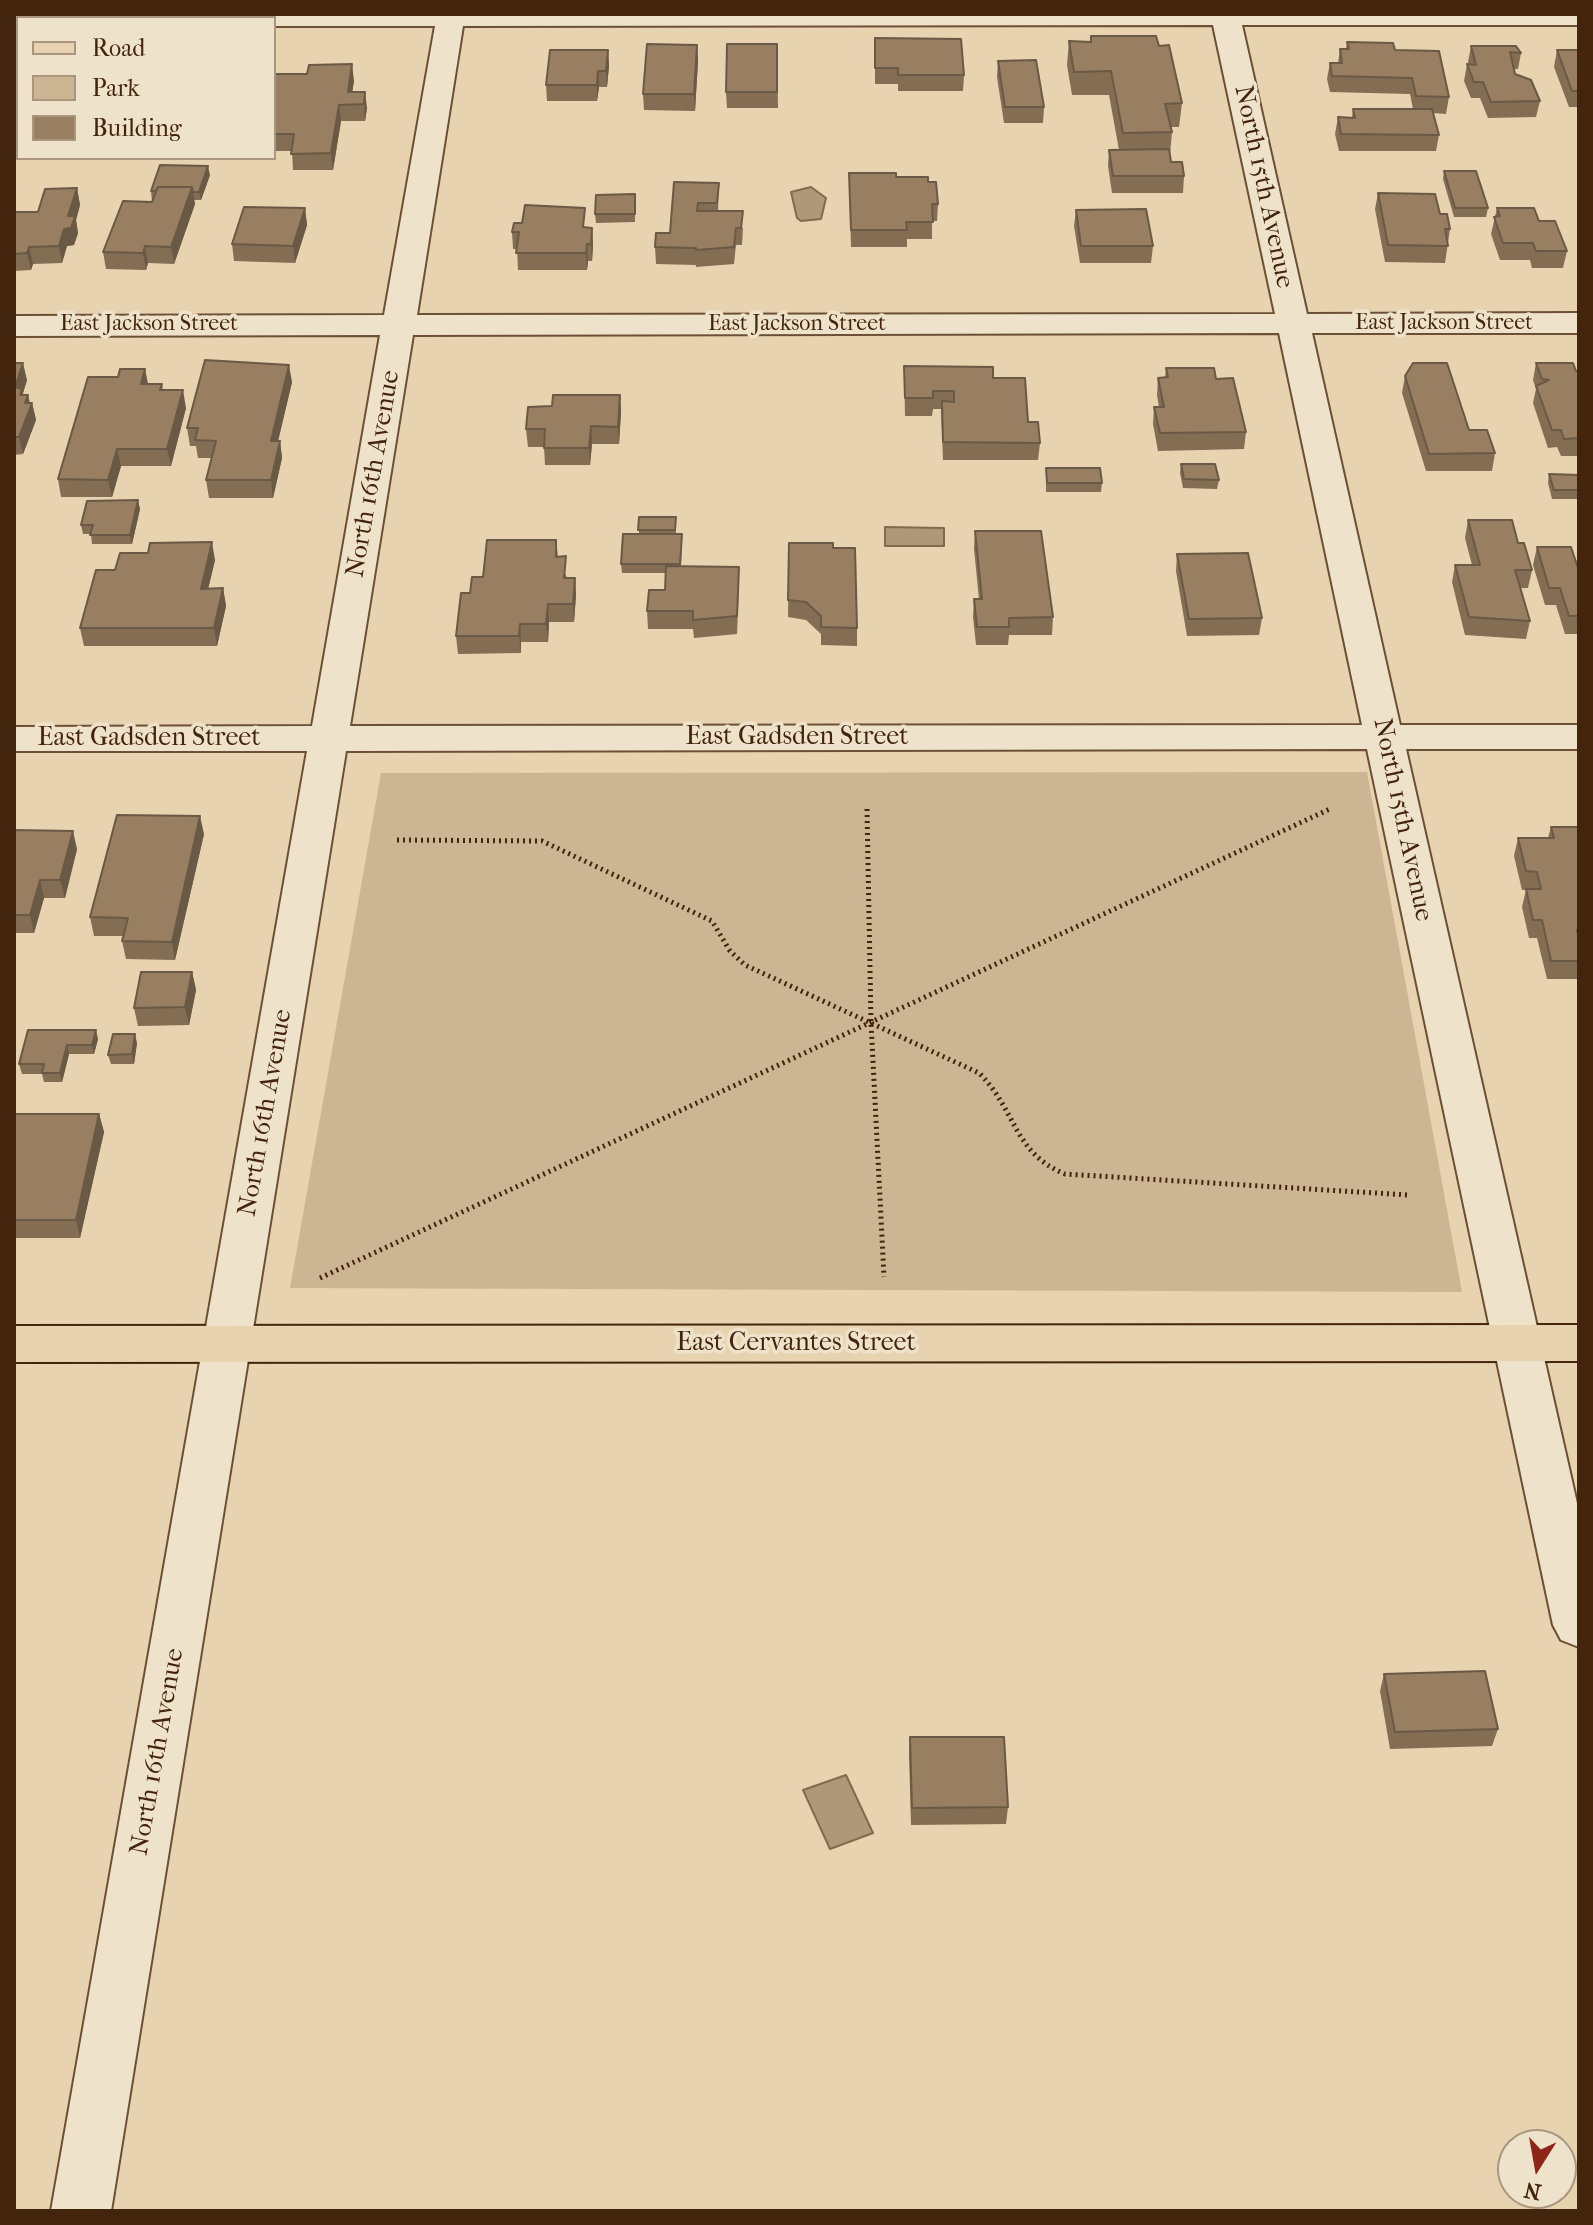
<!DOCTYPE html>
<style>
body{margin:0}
#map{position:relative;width:1593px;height:2225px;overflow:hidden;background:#e7d3af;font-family:"IM FELL French Canon",serif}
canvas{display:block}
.frame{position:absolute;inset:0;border:16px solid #43240c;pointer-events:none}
.legend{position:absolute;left:16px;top:16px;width:260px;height:144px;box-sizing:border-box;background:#efe2cb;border:2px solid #aa967f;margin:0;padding:10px 14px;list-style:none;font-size:24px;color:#43240c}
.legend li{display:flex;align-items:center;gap:16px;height:40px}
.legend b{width:40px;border:2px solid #aa967f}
.north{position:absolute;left:1497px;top:2129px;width:80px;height:80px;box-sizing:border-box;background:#efe2cb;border:2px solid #aa967f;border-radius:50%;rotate:191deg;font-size:22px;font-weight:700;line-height:32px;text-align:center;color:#43240c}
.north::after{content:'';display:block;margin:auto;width:28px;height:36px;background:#8f2418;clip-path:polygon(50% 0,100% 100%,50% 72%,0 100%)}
</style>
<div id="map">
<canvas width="1593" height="2225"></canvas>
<div class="frame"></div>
<ul class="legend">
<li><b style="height:10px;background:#e7d3af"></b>Road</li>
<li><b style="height:22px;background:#cbb593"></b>Park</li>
<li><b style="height:22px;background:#987f61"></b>Building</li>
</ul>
<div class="north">N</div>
</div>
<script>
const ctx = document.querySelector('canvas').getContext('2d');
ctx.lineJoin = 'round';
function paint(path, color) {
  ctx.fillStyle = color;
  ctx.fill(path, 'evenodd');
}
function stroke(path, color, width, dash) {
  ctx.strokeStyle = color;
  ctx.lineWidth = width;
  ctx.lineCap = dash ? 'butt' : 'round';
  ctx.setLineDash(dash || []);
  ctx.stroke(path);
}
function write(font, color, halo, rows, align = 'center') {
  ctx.font = font + ' "IM FELL French Canon",serif';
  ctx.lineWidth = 7;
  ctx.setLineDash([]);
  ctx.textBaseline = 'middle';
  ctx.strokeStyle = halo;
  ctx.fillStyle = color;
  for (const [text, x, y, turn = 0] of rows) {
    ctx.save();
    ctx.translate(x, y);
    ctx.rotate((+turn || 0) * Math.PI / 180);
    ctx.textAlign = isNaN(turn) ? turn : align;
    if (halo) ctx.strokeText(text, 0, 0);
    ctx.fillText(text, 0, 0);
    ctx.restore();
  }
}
paint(new Path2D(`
 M 1367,772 L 1462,1292 L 290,1288 L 381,773 Z`), '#cbb593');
const water = new Path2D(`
 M 811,187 L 826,198 L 821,219 L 801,221 L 797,218 L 791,192 Z
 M 885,527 L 944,528 L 944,546 L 885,546 Z
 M 846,1775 L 873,1833 L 830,1849 L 803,1790 Z`);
paint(water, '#af9878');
stroke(water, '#846a4d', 2);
const street = new Path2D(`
 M 14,14 L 1579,14 L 1579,25 L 1242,25 L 1307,314 L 1579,313 L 1579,333 L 1312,333 L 1400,725 L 1579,725 L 1579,749 L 1406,749 L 1579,1512 L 1579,1647 L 1561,1640 L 1553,1625 L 1367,749 L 346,751 L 111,2211 L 51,2211 L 307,751 L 14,751 L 14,727 L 312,726 L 380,335 L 14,336 L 14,316 L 384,315 L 435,26 L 274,26 L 274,18 L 18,18 L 18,27 L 14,27 ZM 1213,25 L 1275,314 L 417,315 L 463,26 ZM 1279,333 L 1362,725 L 350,726 L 413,335 Z`);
const primary = new Path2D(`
 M 1579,1325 L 1579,1361 L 14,1362 L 14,1326 Z`);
stroke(street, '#6c5035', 4);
stroke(primary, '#43240c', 4);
stroke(new Path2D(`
 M 867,809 L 871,1022 L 884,1277
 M 397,840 L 542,841 L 712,921 L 730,951 L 745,965 L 979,1073 C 1016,1109 1013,1153 1065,1174 L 1408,1195
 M 320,1278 L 1332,808`), '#43240c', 5, [2, 4]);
paint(street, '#efe2cb');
paint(primary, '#e7d3af');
paint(new Path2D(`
 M 1091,36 L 1159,46 L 1182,103 L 1179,127 L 1171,127 L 1172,132 L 1170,154 L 1171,162 L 1184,176 L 1183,193 L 1112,193 L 1108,166 L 1109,150 L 1119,150 L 1109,95 L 1072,95 L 1067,65 L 1069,41 L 1090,42 Z
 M 875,38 L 964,75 L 963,91 L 898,91 L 898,84 L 875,84 Z
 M 1347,42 L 1395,50 L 1449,97 L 1446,114 L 1433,113 L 1439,135 L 1436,151 L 1339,151 L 1335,134 L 1338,117 L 1352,118 L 1353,109 L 1413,109 L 1410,94 L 1330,92 L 1327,79 L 1330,63 L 1338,63 L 1340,49 L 1346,49 Z
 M 777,44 L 778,108 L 727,108 L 726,92 Z
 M 697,45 L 698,61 L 695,111 L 644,110 L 643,94 Z
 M 1471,46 L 1521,53 L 1518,69 L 1514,69 L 1515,74 L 1540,101 L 1536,117 L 1488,118 L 1480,98 L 1471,98 L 1464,81 L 1467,64 L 1469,65 L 1468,62 Z
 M 608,50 L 609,66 L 607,87 L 599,87 L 597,101 L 547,101 L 546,85 Z
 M 1557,50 L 1579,50 L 1579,107 L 1569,107 L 1554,67 Z
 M 998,61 L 1044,107 L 1043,123 L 1004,123 L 997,77 Z
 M 274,74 L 354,81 L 352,92 L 367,108 L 365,121 L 341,121 L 333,170 L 293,170 L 292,151 L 274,151 Z
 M 18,84 L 18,135 L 14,135 L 14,94 Z
 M 1444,171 L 1488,208 L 1486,217 L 1454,217 L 1443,179 Z
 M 849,173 L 896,177 L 928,182 L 938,204 L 937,221 L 932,221 L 932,239 L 907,239 L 907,247 L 851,247 Z
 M 210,175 L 201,200 L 194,200 L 195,204 L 174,264 L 148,263 L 146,270 L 106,269 L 103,252 L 152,202 L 151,191 Z
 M 674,182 L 719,183 L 718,211 L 743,228 L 742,245 L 736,245 L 734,264 L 696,267 L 696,265 L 656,264 L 655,247 L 670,233 Z
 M 77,188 L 80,205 L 76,220 L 78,233 L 74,245 L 67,246 L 62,263 L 33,264 L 31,270 L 14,271 L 14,212 L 38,212 Z
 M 1378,193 L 1440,214 L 1450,229 L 1445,263 L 1385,262 L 1375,209 Z
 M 635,194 L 635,222 L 596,223 L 595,214 Z
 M 305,208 L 307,225 L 295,263 L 234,261 L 232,244 Z
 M 1497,208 L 1539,221 L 1567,251 L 1563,268 L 1532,268 L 1530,260 L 1500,260 L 1491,234 Z
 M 1076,210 L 1153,246 L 1151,263 L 1080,263 L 1074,226 Z
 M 522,223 L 592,228 L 593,245 L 592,261 L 588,261 L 587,270 L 518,270 L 517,249 L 513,249 L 512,232 Z
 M 14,363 L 27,380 L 23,393 L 23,395 L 28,395 L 30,403 L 32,403 L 36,420 L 23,454 L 14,455 Z
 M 1536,363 L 1579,371 L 1579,456 L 1561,456 L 1557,447 L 1548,448 L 1533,403 L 1536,389 L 1533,380 Z
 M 904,366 L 993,378 L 1028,422 L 1040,443 L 1038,460 L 943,460 L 941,409 L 933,409 L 932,416 L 905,416 Z
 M 1166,368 L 1216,379 L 1246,432 L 1244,449 L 1158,451 L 1153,424 L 1154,407 L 1159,407 L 1157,395 L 1158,378 L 1165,378 Z
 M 145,369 L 148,384 L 162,384 L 163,390 L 186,408 L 171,466 L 121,466 L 112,497 L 61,497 L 58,479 L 118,377 Z
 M 1405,376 L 1495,453 L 1492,471 L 1426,471 L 1402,393 Z
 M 292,382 L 278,441 L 280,441 L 282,458 L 273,498 L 209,498 L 206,480 L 211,458 L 198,458 L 196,446 L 190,446 L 187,428 Z
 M 620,395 L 621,412 L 619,444 L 592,444 L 590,465 L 545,465 L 544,447 L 528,447 L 526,429 L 552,406 Z
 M 1181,464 L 1219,480 L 1217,489 L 1183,488 L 1180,473 Z
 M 1046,468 L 1102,483 L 1101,492 L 1046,492 Z
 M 1549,474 L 1579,475 L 1579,499 L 1552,499 L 1548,483 Z
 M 140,509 L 132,544 L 92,544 L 91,534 L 83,534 L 81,525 Z
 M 639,517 L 676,517 L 676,534 L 682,543 L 681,566 L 739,584 L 737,634 L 694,638 L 693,629 L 648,629 L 647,611 L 665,590 L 666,573 L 622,573 L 621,564 L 639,534 Z
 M 1468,520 L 1518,543 L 1532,570 L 1528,588 L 1520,588 L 1530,621 L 1526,639 L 1465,635 L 1452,582 L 1455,565 L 1472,565 L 1465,538 Z
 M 975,531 L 1053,617 L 1052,635 L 1009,635 L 1008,645 L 976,645 L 973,617 L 974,599 L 979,599 L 974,549 Z
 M 556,540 L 558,556 L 567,578 L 575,578 L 576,595 L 574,622 L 549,622 L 548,642 L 521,642 L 521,653 L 458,654 L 456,636 L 483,577 Z
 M 789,543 L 833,548 L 857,628 L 857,646 L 821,645 L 821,634 L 806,620 L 788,617 Z
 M 1537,547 L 1579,571 L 1579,634 L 1565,634 L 1556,605 L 1545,605 L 1533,565 Z
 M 1177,554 L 1262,618 L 1259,635 L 1187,636 L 1176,571 Z
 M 215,560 L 208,589 L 223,588 L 226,606 L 217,646 L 84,646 L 80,628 L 115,570 Z
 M 1551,827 L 1579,827 L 1579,979 L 1547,979 L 1537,938 L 1529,938 L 1522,907 L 1526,890 L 1522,890 L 1514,856 L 1518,838 L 1548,838 Z
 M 14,830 L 77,849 L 65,898 L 44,898 L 34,933 L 14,933 Z
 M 204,834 L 175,960 L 126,959 L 122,941 L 123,936 L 94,936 L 90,917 Z
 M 192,972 L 196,990 L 189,1025 L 138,1026 L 134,1008 Z
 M 28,1030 L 98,1039 L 94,1054 L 69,1054 L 62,1082 L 44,1082 L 42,1074 L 22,1074 L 19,1064 Z
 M 137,1043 L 134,1064 L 111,1064 L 108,1055 Z
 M 14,1114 L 99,1114 L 104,1132 L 80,1238 L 14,1238 Z
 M 1384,1674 L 1498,1729 L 1492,1746 L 1390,1749 L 1380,1691 Z
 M 910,1737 L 1008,1807 L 1006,1824 L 911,1825 L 909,1754 Z`), '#836d53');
paint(new Path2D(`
 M 697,45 L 698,61 L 695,111 L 694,94 Z
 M 608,50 L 609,66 L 607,87 L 606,71 Z
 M 352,64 L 354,81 L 350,105 L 348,92 Z
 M 598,71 L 599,87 L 597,101 L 597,85 Z
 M 365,92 L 367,108 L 365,121 L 364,104 Z
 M 339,105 L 341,121 L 333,170 L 331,153 Z
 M 208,166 L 210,175 L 201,200 L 199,192 Z
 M 192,187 L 195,204 L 174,264 L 171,247 Z
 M 77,188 L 80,205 L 76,220 L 78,233 L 74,245 L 67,246 L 62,263 L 59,246 Z
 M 305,208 L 307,225 L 295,263 L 293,246 Z
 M 592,228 L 593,245 L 592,261 L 591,244 Z
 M 587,244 L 588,261 L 587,270 L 586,253 Z
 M 145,246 L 148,263 L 146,270 L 143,253 Z
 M 29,247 L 33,264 L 31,270 L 27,253 Z
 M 23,363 L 27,380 L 23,393 L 25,403 L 28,395 L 30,406 L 32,403 L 36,420 L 23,454 L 19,437 L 15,387 Z
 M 289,365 L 292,382 L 274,458 L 271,441 Z
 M 145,369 L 148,386 L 141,384 Z
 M 183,390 L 186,408 L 171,466 L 167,449 Z
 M 620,395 L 621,412 L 619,444 L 618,427 Z
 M 591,426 L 592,444 L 590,465 L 589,448 Z
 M 280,441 L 282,458 L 273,498 L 271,480 Z
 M 117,449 L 121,466 L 112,497 L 108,480 Z
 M 138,500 L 140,509 L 132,544 L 130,535 Z
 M 212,542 L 215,560 L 204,606 L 201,589 Z
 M 575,578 L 576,595 L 574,622 L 573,604 Z
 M 223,588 L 226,606 L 217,646 L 214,628 Z
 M 548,604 L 549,622 L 548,642 L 546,624 Z
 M 520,624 L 521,642 L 521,653 L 519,636 Z
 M 200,816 L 204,834 L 175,960 L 172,942 Z
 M 73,831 L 77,849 L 65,898 L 60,880 Z
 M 40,880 L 44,898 L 34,933 L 30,915 Z
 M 192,972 L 196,990 L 189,1025 L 185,1007 Z
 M 96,1030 L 98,1039 L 94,1054 L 92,1045 Z
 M 135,1034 L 137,1043 L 134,1064 L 132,1054 Z
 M 67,1045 L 69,1054 L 62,1082 L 60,1073 Z
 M 99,1114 L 104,1132 L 80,1238 L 76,1220 Z`), '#6a5944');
const building = new Path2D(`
 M 1091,36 L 1156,36 L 1159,46 L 1169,45 L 1182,103 L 1165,104 L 1172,132 L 1123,133 L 1111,71 L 1074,72 L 1069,41 L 1091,42 Z
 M 875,38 L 961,39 L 964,75 L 898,75 L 898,68 L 875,68 Z
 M 1347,42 L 1393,43 L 1395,50 L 1439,51 L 1449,97 L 1416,96 L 1412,78 L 1332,76 L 1330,63 L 1342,63 L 1340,49 L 1349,49 Z
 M 647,44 L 697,45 L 694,94 L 643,94 Z
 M 727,44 L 777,44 L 777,92 L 726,92 Z
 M 1471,46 L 1516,46 L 1521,53 L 1510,52 L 1515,74 L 1531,80 L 1540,101 L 1491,102 L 1483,82 L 1474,82 L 1467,64 L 1476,65 Z
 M 550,50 L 608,50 L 606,71 L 598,71 L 597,85 L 546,85 Z
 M 1557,50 L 1579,50 L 1579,91 L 1572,91 Z
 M 1036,60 L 1044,107 L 1005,107 L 998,61 Z
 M 352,64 L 348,92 L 365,92 L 364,104 L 339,105 L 331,153 L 291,154 L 294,134 L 274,134 L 274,74 L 307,74 L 309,65 Z
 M 18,84 L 18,118 L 14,118 L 14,94 Z
 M 1353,109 L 1432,109 L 1439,135 L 1341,134 L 1338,117 L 1355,118 Z
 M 1169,149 L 1171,162 L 1182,162 L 1184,176 L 1113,176 L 1109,150 Z
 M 160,165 L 208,166 L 199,192 L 193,192 L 192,187 L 158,187 L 156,191 L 151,191 Z
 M 1444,171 L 1476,171 L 1488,208 L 1455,208 Z
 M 849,173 L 896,173 L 896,177 L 928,177 L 928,182 L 936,182 L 938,204 L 932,204 L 933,222 L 906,222 L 907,230 L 851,230 Z
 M 674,182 L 719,183 L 717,203 L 698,203 L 697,211 L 743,211 L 741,228 L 736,228 L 734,247 L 696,250 L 696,248 L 655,247 L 656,233 L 670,233 Z
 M 158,187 L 192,187 L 171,247 L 145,246 L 143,253 L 103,252 L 123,201 L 152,202 Z
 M 77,188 L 68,216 L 75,216 L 71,228 L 64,229 L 59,246 L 29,247 L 27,253 L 14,254 L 14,212 L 38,212 L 45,189 Z
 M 1378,193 L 1435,194 L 1440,214 L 1447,214 L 1450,229 L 1445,229 L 1448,246 L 1388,245 Z
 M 635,194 L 635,214 L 595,214 L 596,195 Z
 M 525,205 L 585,208 L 583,227 L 592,228 L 591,244 L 587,244 L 586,253 L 516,253 L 519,232 L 512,232 L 514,223 L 522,223 Z
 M 244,207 L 305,208 L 293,246 L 232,244 Z
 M 1497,208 L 1534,208 L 1539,221 L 1555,221 L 1567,251 L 1536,251 L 1533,243 L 1503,243 L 1494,217 L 1500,216 Z
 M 1146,209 L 1153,246 L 1081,246 L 1076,210 Z
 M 205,360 L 289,365 L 271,441 L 280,441 L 271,480 L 206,480 L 216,441 L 195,440 L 198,428 L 187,428 Z
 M 14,363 L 23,363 L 15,387 L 22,389 L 20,395 L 28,395 L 25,403 L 32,403 L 19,437 L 14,437 Z
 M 1413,363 L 1447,363 L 1469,430 L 1487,430 L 1495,453 L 1429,454 L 1405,376 Z
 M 1536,363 L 1573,363 L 1576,371 L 1579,371 L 1579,438 L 1564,439 L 1561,430 L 1552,430 L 1536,386 L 1549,380 L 1542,379 Z
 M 904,366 L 993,367 L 993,378 L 1025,378 L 1028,422 L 1038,422 L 1040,443 L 943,442 L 942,401 L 954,402 L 954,391 L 933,391 L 933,398 L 905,398 Z
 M 1166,368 L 1214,368 L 1216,379 L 1233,378 L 1246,432 L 1160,433 L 1154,407 L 1164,407 L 1158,378 L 1168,377 Z
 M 120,369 L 145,369 L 141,384 L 162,384 L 160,390 L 183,390 L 167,449 L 117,449 L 108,480 L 58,479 L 88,377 L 118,377 Z
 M 553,395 L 620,395 L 618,427 L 591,426 L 589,448 L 544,448 L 545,429 L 526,429 L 528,407 L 552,406 Z
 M 1181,464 L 1215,464 L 1219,480 L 1184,479 Z
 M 1046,468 L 1100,468 L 1102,483 L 1047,483 Z
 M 1549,474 L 1579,475 L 1579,490 L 1554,490 Z
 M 138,500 L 130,535 L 90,535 L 93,525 L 81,525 L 87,501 Z
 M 639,517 L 676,517 L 675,530 L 638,530 Z
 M 1468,520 L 1512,520 L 1518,543 L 1524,543 L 1532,570 L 1515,570 L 1530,621 L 1469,617 L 1455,565 L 1480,565 Z
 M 975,531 L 1041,531 L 1053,617 L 1009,618 L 1009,627 L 977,627 L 974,599 L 982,599 Z
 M 623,534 L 682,534 L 680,564 L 621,564 Z
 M 487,540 L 556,540 L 556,557 L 566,556 L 564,578 L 575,578 L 573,604 L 548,604 L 546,624 L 520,624 L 519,636 L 456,636 L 461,593 L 470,593 L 472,577 L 483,577 Z
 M 212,542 L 201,589 L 223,588 L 214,628 L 80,628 L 96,570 L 115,570 L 120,553 L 148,553 L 150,543 Z
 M 789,543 L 833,543 L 833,548 L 855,548 L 857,628 L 821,627 L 821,616 L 806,602 L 788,600 Z
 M 1537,547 L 1571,547 L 1579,571 L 1579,616 L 1569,616 L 1560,588 L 1549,588 Z
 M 1248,553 L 1262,618 L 1189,619 L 1177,554 Z
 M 666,566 L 739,567 L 737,616 L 693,620 L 693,611 L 647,611 L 649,590 L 665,590 Z
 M 117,815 L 200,816 L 172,942 L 122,941 L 128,918 L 90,917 Z
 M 1551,827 L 1579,827 L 1579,931 L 1577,930 L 1579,939 L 1579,961 L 1551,961 L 1542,920 L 1533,920 L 1526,889 L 1541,889 L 1537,872 L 1526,871 L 1518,838 L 1554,838 Z
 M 14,830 L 73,831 L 60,880 L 40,880 L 30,915 L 14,915 Z
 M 141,972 L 192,972 L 185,1007 L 134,1008 Z
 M 28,1030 L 96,1030 L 92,1045 L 67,1045 L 60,1073 L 42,1073 L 44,1064 L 19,1064 Z
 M 113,1034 L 135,1034 L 132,1054 L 108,1055 Z
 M 14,1114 L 99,1114 L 76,1220 L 14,1220 Z
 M 1485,1671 L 1498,1729 L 1395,1732 L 1384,1674 Z
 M 910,1737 L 1004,1737 L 1008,1807 L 912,1808 Z`);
paint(building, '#987f61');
stroke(building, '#6a5944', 2);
write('22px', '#43240c', '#efe2cb', [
 ["East Jackson Street",1444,324],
 ["East Jackson Street",149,325],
 ["East Jackson Street",797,325]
]);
write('26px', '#43240c', '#efe2cb', [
 ["North 15th Avenue",1263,187,78],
 ["North 16th Avenue",374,474,-80],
 ["East Gadsden Street",797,738],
 ["East Gadsden Street",149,739],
 ["North 15th Avenue",1402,820,78],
 ["North 16th Avenue",266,1113,-80],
 ["East Cervantes Street",796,1344],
 ["North 16th Avenue",158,1752,-80]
]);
</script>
